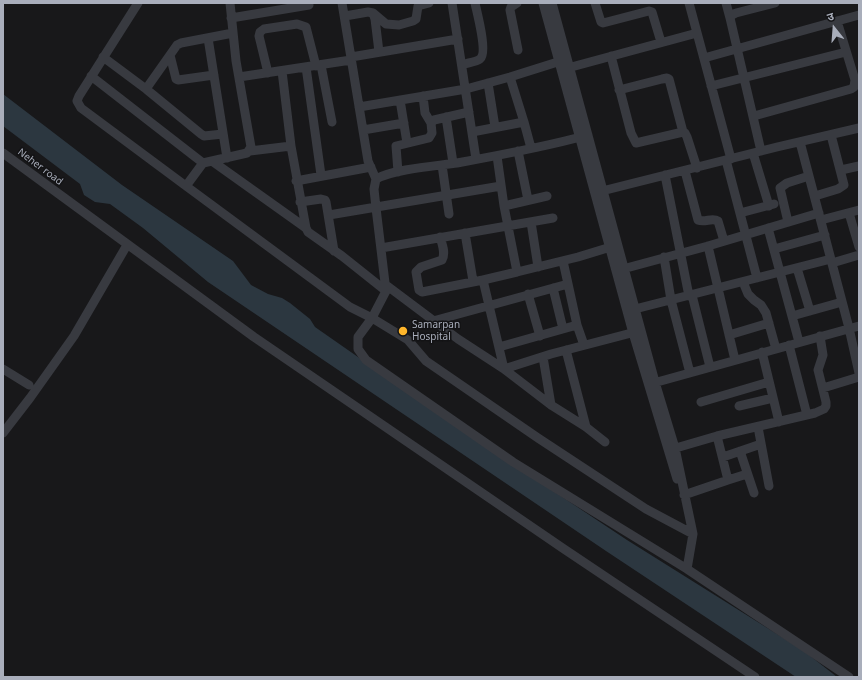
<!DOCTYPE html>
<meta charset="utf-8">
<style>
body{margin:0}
#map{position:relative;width:862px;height:680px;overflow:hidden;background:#18181a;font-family:"Noto Sans","Noto Sans Devanagari",sans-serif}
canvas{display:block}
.frame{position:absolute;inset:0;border:4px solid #a9aebb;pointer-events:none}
.north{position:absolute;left:814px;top:8px;width:40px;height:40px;-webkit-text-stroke:3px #131315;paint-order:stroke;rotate:343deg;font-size:11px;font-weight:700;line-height:16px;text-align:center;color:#a9aebb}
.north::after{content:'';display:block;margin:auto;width:14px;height:18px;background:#a9aebb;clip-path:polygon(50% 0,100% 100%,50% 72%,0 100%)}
</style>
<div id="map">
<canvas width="862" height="680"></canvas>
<div class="frame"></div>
<div class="north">उ</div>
</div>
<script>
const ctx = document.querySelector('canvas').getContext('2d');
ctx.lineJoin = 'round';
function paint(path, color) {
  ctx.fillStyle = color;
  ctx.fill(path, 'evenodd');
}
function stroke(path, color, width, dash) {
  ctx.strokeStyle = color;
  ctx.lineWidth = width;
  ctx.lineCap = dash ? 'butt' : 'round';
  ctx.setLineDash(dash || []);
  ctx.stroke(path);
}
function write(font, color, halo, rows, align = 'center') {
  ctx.font = font + ' "Noto Sans",sans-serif';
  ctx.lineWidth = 3;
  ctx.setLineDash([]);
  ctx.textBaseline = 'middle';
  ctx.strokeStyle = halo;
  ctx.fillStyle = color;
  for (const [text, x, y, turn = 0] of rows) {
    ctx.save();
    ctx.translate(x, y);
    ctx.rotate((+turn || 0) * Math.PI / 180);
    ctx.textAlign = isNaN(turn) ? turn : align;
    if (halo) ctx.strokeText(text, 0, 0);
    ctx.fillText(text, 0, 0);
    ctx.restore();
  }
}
paint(new Path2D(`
 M 3,94 L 122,185 L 233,261 L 251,285 L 268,294 L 282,298 L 290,303 L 310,319 L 315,327 L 487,447 L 627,540 L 804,651 L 837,677 L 796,677 L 606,551 L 208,282 L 143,228 L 110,204 L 95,202 L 84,195 L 80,184 L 3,126 Z`), '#2c3740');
stroke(new Path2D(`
 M 138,3 L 79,96 L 77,101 L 81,108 L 186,186 L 350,307 L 372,318 L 358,337 L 358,349 L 366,360 L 513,462 L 687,569 L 849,677
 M 342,3 L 368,161 L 376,179
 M 452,3 L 476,159
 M 517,3 L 511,7 L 510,10 L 518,50
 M 543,3 L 633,333 L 677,479
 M 552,3 L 655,382 L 675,448 L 693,534 L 687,569
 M 595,3 L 601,22 L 603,23 L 649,11 L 652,12 L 661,42
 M 689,3 L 731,159
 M 726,3 L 730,18
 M 373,13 L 386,24 L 399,25 L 413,21 L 416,19 L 418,6 L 429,3
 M 345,16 L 368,12 L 373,13 L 375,19 L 379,52
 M 231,18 L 309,5
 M 208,38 L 227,158
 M 170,55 L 176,79 L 178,80 L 214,75
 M 611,56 L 631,133 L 636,143 L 683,132 L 685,133 L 687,137 L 697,168
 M 103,57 L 146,89 L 201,134 L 204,136 L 223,134
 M 351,57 L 458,39
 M 704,58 L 859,15
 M 321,65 L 332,122
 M 462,65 C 467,63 476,62 480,59 C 488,53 477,13 475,3
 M 306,67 L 321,175
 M 564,69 L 697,33
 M 282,71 L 291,146 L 306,228 L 308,232 L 342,256 L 386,291
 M 268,73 L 259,36 L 260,32 L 264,29 L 297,24 L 306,27 L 316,66
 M 91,76 L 203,163
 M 239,77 L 351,60
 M 510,77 L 524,122 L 531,148
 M 488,83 L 495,127
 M 711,86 L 846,52
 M 146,89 L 177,45 L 181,43 L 233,33
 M 619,90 L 662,79 L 667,78 L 669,79 L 683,132
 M 423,96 L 425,113 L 431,123
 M 400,100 L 407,143
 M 359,107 L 466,89 L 510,77 L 564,60
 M 754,116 L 851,89 L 854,87 L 855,80 L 837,21
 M 446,117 L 453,163
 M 363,130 L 404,123
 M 472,132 L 524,122
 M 588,135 C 545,147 501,155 457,163 C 436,166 393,169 376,179 L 374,189 L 376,208 L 386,291 L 372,318 L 408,340 L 426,361 L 538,438 L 646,509 L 693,534
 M 800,142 L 849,328 L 859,373
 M 250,151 L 291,146
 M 518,151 L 528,200
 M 761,151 L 730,18 L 732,15 L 736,13 L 775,3
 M 3,153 L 254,337 L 564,549 L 755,677
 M 753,153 L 769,206
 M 497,156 L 504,206 L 517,272 L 578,257 L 614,246
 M 726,160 L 757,278
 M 212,161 L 306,228
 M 442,165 L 449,214
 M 841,170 L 859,166
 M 685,171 L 698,220 C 705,223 712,217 718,221 L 724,241
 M 398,172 L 396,146 L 429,138 L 432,133 L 431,123 L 434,120 L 469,112
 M 665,175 L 689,296
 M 296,181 L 371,167
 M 186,186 L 203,163 L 247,153 L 251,147 L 236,61 L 230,3
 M 598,192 L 777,147 L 859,128
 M 815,196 L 838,189 L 844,185 L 831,135
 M 300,202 L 321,199 L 325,200 L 326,202 L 334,251
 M 504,206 L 547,196
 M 740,213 L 774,204
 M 849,213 L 859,247
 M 329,215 L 501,186
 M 821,220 L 859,210
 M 531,222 L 538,267
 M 788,222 L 780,188 L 787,183 L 809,176
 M 768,228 L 799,342
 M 465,233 L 473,281
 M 440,237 C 442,244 446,253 442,260 L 421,267 L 416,272 L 419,290 L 422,292 L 483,280
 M 708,246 L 735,360
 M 381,248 L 553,218
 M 774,249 L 825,235
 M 664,257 L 671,300 L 690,373
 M 563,261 L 577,325 L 584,345
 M 832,263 L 859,255
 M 797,268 L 810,311
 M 619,270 L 708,246 L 819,213
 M 517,272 L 483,280 L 504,369 L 551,354 L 639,331
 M 743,282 L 748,294 L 754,300 L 761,305 L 766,313 L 776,349
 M 386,285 L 458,339 L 504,369 L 551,405 L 586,427 L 605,442
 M 553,288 L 563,329
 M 528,294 L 540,336
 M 692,295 L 710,367
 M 635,309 L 831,259
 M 792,316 L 842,302
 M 433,321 L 568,284
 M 729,335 L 769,323
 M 789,345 L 807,415
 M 499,347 L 577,325
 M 566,350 L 586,427
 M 762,352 L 779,422
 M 543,357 L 551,405
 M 3,369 L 29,385
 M 650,384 L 859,326
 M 823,388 L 859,377
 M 701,402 L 769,382
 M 739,406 L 773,398
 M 758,427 L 769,486
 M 3,433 L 30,398 L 74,336 L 127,245
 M 669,450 L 717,436 L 815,413 L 824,409 L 826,406 L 826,402 L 818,370 L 823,355 L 820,336
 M 740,451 L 754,493
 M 723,457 L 761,444
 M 728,480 L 747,474
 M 684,495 L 728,480 L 717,436`), '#383a40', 9);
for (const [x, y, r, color] of [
 [403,331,5,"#ffb62b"]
]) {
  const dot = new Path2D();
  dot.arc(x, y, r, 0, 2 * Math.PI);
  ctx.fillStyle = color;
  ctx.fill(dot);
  stroke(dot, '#131315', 1.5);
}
write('10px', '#a9aebb', '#131315', [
 ["Neher road",40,167,37]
]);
write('10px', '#a9aebb', '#131315', [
 ["Samarpan",412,325],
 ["Hospital",412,337]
], 'left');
</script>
